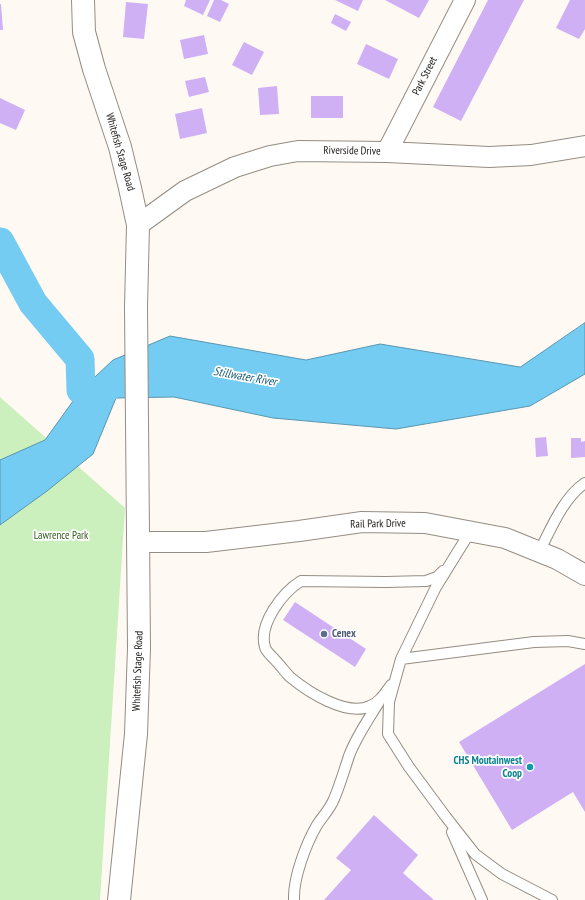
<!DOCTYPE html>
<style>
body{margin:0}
canvas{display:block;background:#fef9f3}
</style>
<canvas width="585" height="900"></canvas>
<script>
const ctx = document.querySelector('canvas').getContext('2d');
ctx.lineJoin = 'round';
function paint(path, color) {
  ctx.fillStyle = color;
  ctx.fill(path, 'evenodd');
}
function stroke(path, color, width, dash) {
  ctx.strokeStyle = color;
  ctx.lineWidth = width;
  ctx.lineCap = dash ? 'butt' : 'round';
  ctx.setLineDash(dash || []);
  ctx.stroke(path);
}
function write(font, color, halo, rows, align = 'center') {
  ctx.font = font + ' "PT Sans Narrow",sans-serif';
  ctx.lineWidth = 3.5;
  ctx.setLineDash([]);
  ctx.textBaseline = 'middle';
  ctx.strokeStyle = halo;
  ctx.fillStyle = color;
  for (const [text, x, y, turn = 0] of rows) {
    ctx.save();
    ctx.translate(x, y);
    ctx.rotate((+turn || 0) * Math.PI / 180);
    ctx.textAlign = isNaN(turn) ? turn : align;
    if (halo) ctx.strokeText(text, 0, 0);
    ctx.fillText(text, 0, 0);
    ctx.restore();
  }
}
paint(new Path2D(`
 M 0,397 L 125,508 L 100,900 L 0,900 Z`), '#ccf0bd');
const water = new Path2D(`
 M 585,323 L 585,374 L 530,406 L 396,429 L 273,418 L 174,397 L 116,398 L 93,454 L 47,491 L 0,525 L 0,460 L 45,440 L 81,390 L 113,360 L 170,336 L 306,360 L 380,344 L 520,367 Z`);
paint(water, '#74ccf2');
stroke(water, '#5996af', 1);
stroke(new Path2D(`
 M 0,242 L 33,303 L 80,359 L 81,390 L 92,399 L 111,384`), '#74ccf2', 29);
paint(new Path2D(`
 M 186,0 L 210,0 L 203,15 L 184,6 Z
 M 214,0 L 221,0 L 229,4 L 220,22 L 207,16 Z
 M 335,0 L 363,0 L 358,11 Z
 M 385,0 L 429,0 L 419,18 Z
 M 488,0 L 524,0 L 461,121 L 433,107 Z
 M 570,0 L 585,0 L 585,29 L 579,39 L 556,28 Z
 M 126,2 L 148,4 L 144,39 L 123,37 Z
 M 0,4 L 1,4 L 3,30 L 0,30 Z
 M 335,14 L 351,22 L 346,31 L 331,23 Z
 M 204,35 L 208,54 L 184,59 L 180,40 Z
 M 244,42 L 264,52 L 252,75 L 232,65 Z
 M 366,44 L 398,59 L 389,79 L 357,64 Z
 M 205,77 L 209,92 L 189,97 L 185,81 Z
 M 277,86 L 279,114 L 260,115 L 258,88 Z
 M 311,96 L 343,96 L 343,118 L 311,118 Z
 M 0,98 L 25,110 L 16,130 L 0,123 Z
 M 202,108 L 207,133 L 180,139 L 175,114 Z
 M 546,437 L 548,456 L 536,457 L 535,438 Z
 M 571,438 L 581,438 L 581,442 L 585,441 L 585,457 L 571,458 Z
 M 295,602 L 366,649 L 355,667 L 283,620 Z
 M 585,664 L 585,812 L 573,792 L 512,830 L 459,742 Z
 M 374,815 L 418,855 L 403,873 L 434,900 L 324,900 L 351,870 L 336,858 Z`), '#cfb0f4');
const service = new Path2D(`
 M 470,532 L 436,587 L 401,659 L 389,702 L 388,734 L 409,767 L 446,817 L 475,854 L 502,874 L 552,900
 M 539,552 C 551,529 563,498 585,483
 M 401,659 L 534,642 L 568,641 L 585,644
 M 391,685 C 385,693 380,702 370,706 C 347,717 308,692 290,677 C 285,672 281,666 276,661 C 273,657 266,652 265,647 C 258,624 283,592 301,581 L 386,582 L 426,581 L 437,577 L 443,571
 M 452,832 L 482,900
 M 294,900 C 293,878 306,844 317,825 C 323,816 330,809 334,799 C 340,785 344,771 349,756 C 356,737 368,720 379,702`);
const minor = new Path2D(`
 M 387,152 L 465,0
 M 138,225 L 185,191 L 235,167 L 270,156 L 298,151 L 387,152 L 489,157 L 531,155 L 585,146
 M 139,542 L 206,542 L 299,531 L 362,522 L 425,523 L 505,538 L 557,559 L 585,575`);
const secondary = new Path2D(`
 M 83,0 L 84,32 L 94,69 L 120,147 L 130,188 L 138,225 L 136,307 L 139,648 L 136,734 L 119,900`);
stroke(service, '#958d83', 12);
stroke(minor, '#958d83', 22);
stroke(secondary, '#958d83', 24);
stroke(service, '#fff', 10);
stroke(minor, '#fff', 20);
stroke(secondary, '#fff', 22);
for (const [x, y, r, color] of [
 [324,634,4,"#5c6f8a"],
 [530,767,4,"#0f9aa8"]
]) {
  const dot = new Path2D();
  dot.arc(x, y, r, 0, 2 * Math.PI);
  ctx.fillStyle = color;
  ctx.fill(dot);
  stroke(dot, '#fff', 1.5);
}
write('11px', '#1a1714', '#fff', [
 ["Park Street",425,76,-63],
 ["Riverside Drive",352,151,1],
 ["Whitefish Stage Road",120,152,74],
 ["Rail Park Drive",378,524,-1],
 ["Whitefish Stage Road",138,671,-88]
]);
write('11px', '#315b1b', '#fff', [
 ["Lawrence Park",61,536]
]);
write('bold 11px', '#4e5e75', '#fff', [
 ["Cenex",332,634]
], 'left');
write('bold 11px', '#0d838f', '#fff', [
 ["CHS Moutainwest",522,761],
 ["Coop",522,774]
], 'right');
write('italic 12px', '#155b75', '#fff', [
 ["Stillwater River",245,377,10]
]);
</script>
